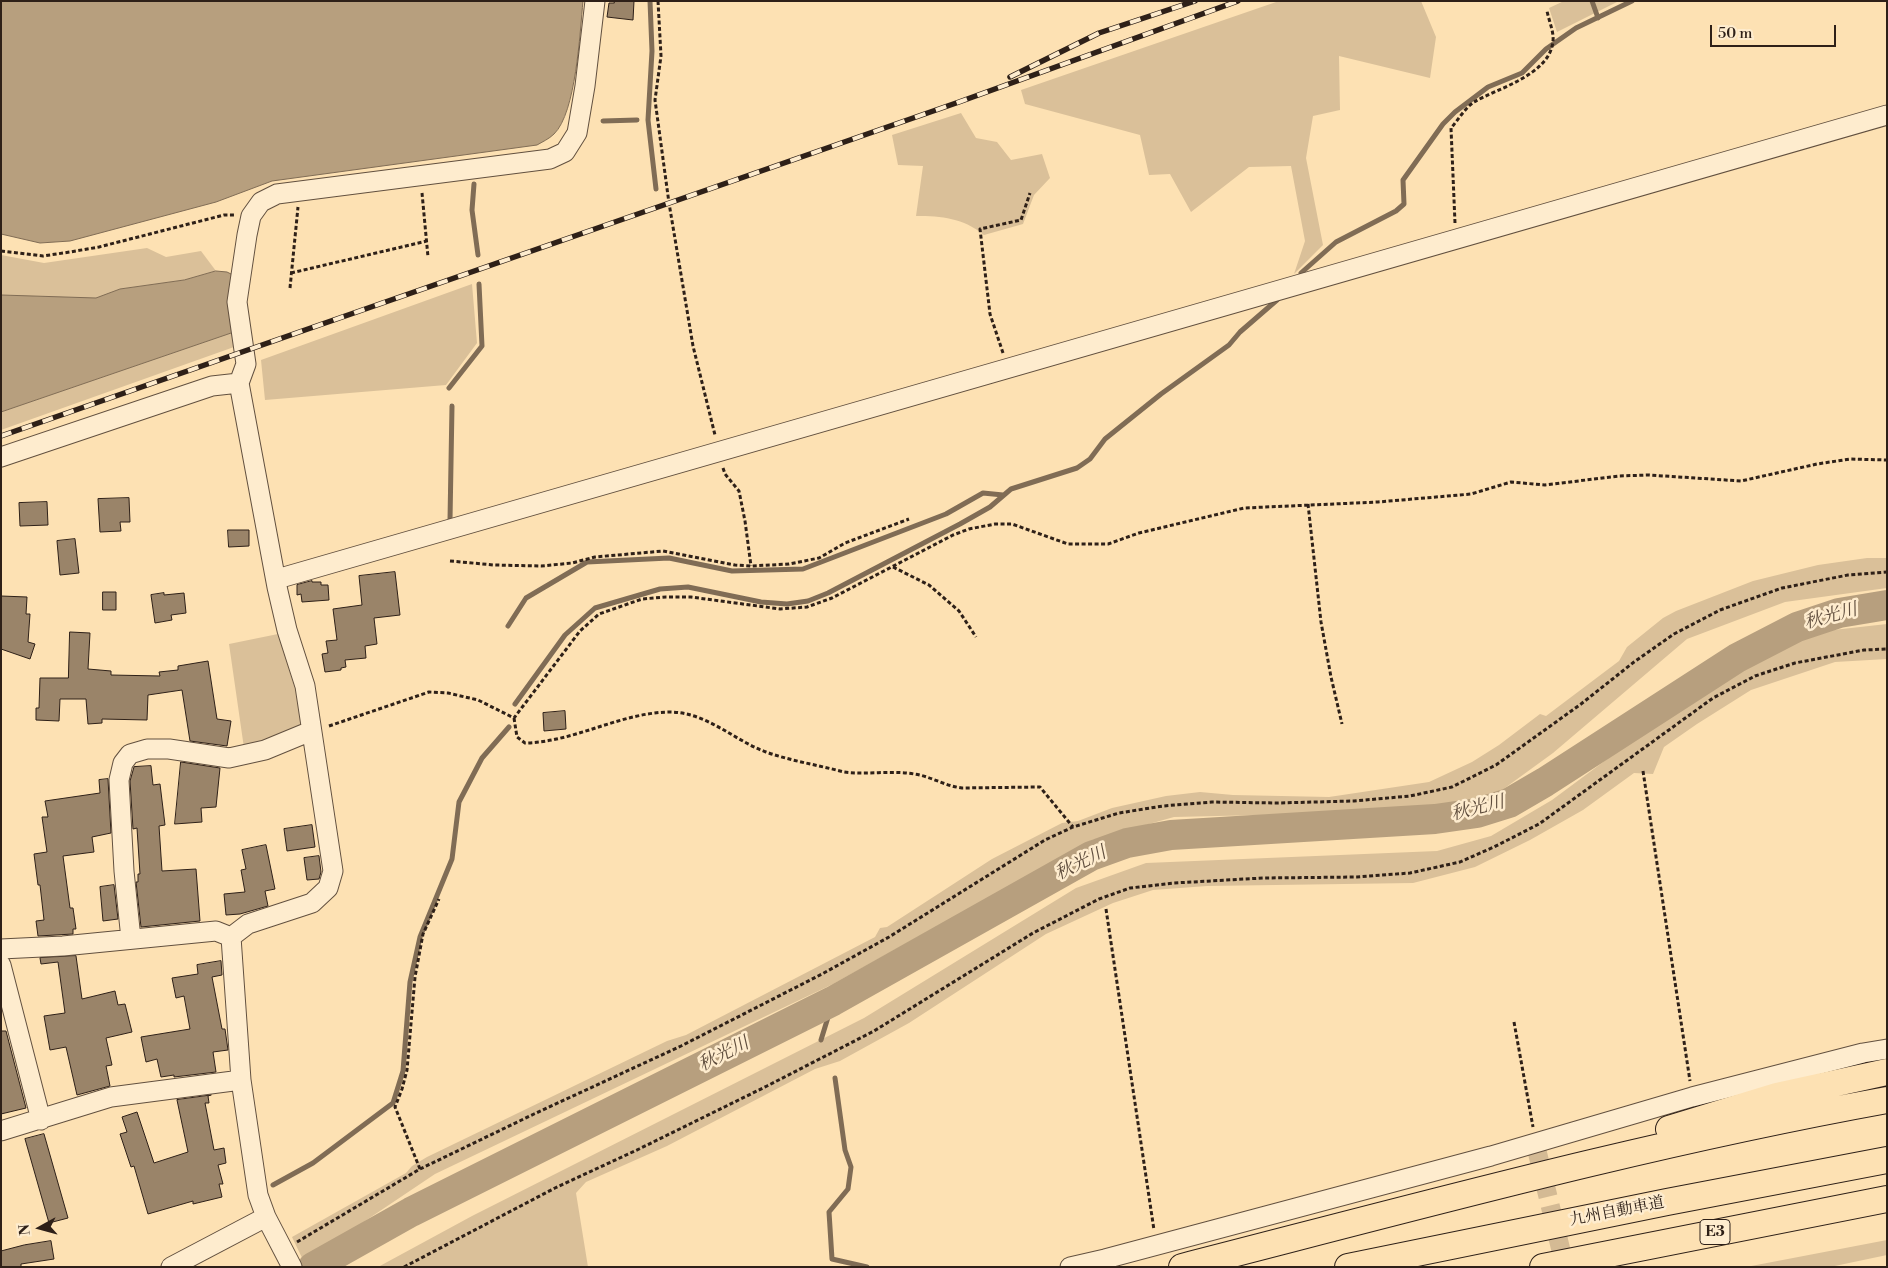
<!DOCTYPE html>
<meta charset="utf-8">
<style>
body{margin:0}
#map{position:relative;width:1888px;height:1268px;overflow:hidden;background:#fde1b3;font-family:"Libre Bodoni",serif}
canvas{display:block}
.frame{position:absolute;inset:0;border:2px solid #2e2018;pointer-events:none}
.north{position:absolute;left:15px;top:1203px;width:50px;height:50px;-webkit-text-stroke:4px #feecce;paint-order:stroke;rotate:263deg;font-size:14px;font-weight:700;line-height:20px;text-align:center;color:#2e2018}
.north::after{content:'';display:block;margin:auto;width:18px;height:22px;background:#2e2018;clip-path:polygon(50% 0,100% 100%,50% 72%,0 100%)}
.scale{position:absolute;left:1710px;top:25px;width:126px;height:22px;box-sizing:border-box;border:2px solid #2e2018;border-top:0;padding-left:6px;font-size:15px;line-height:18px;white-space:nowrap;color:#2e2018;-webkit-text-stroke:4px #feecce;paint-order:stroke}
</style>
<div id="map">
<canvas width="1888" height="1268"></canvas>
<div class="frame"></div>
<div class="north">N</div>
<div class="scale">50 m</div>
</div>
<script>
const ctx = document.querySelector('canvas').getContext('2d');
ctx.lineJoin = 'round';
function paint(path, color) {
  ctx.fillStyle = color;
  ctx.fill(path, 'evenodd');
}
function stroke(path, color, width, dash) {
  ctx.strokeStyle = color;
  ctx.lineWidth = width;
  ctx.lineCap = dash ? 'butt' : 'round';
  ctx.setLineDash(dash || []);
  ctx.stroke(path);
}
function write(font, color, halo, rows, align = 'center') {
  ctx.font = font + ' "Libre Bodoni","Noto Serif JP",serif';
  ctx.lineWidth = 5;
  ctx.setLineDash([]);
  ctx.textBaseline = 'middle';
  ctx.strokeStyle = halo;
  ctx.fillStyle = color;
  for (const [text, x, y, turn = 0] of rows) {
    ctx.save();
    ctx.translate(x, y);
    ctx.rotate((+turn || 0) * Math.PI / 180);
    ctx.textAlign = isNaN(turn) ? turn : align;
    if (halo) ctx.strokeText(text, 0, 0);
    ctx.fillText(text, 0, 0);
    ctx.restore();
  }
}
paint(new Path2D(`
 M 1279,1 L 1421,1 L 1436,37 L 1430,78 L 1339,56 L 1340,110 L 1313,116 L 1306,158 L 1323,245 L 1294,274 L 1305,241 L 1291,166 L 1249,167 L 1191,212 L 1170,174 L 1149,175 L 1140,135 L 1025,104 L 1021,90 Z
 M 1564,1 L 1619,1 L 1557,32 L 1549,8 Z
 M 961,113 L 976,138 L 997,142 L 1011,160 L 1042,154 L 1050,178 L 1034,195 L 1023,224 L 984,235 C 963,218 942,216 916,216 L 923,166 L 898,165 L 892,135 Z
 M 147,248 L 166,257 L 201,251 L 216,271 L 184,280 L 120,289 L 96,299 L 1,295 L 1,255 L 44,263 Z
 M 472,284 L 477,343 L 446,385 L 265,400 L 261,360 Z
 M 234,332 L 234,347 L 1,430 L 1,412 Z
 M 1867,558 L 1887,558 L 1887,588 L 1785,602 L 1687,639 L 1553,753 L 1498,793 L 1436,811 L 1174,817 L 1092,840 L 833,984 L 435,1174 L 304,1262 L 292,1237 L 406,1173 L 412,1166 L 427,1157 L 667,1041 L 686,1035 L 875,937 L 880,928 L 887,927 L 992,859 L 1062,823 L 1078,821 L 1112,808 L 1166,796 L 1200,792 L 1233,795 L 1329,797 L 1429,782 L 1472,762 L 1499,745 L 1540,714 L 1546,716 L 1619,661 L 1627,647 L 1663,618 L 1676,611 L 1753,581 L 1818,565 Z
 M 1887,624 L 1887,659 L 1835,662 L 1751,690 L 1697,724 L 1664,747 L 1653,774 L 1634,773 L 1583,810 L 1530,840 L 1475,867 L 1413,883 L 1207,886 L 1153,890 L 1113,903 L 1046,934 L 909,1023 L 840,1061 L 815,1069 L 667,1146 L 586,1182 L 576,1193 L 588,1267 L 378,1267 L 472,1216 L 864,1018 L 1076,888 L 1146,863 L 1437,851 L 1491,836 L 1552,800 L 1726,671 L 1806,633 Z
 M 278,634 L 304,718 L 298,728 L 244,748 L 229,644 Z
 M 1887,1240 L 1887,1255 L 1830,1267 L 1746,1267 Z`), '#dac099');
const water = new Path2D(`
 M 1,1 L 583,1 C 580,32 576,113 554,134 C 549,139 542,142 537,145 L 272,181 L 216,202 L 70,241 L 40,243 L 1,234 Z
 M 216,271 L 227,272 L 233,275 L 234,332 L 1,412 L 1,295 L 96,298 L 120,289 L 184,280 Z`);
paint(water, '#b79f7e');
stroke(water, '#806c55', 1);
stroke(new Path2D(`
 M 650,1 L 652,51 L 648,120 L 656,189
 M 1592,1 L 1598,18
 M 603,121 L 637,120
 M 474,184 L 472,210 L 478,255
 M 1301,273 L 1336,242 L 1396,211 L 1404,204 L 1403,180 L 1443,124 L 1455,112 L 1488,87 L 1522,73 L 1546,49 L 1576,28 L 1632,1
 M 449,388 L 482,346 L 479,284
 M 450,520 L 452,406
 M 508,626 L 526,598 L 587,562 L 669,558 L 732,571 L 803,569 L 946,514 L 983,493 L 1003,495
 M 515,704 L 565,635 L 595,608 L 660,589 L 688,587 L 761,602 L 787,604 L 808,601 L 828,593 L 960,524 L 990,507 L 1011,489 L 1077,468 L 1090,459 L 1105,439 L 1161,394 L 1229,345 L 1240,332 L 1277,300
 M 821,1040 L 833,1001
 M 835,1078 L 845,1150 L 851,1167 L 848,1189 L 829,1212 L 832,1259 L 867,1267
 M 273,1185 L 313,1163 L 393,1103 L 403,1071 L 410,982 L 420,937 L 452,859 L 459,802 L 482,758 L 509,727`), '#806c55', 5);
stroke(new Path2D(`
 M 313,1267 L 411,1212 L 833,1001 L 1091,856 L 1127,843 L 1171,835 L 1435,819 L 1477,813 L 1509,803 L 1545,782 L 1737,658 L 1797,627 L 1839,613 L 1887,605`), '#b79f7e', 30);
const building = new Path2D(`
 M 614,1 L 634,1 L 633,20 L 607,17 L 609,3 L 614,3 Z
 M 129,498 L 130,522 L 120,522 L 121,531 L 100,532 L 98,499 Z
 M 47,502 L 48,525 L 20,526 L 19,503 Z
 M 228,530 L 249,530 L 249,546 L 229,547 Z
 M 75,539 L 79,573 L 60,575 L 57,541 Z
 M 395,572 L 400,615 L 374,618 L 377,644 L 365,646 L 366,658 L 345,660 L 346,667 L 341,668 L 341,670 L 325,672 L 322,654 L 328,653 L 326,641 L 337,640 L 333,609 L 362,605 L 359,576 Z
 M 312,581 L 312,582 L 321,582 L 321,585 L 328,585 L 329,600 L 302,602 L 301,594 L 297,595 L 297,585 Z
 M 103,592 L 116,592 L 116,610 L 103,610 Z
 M 164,593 L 164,595 L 184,593 L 186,613 L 171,615 L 172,620 L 155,623 L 151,595 Z
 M 1,596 L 27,597 L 26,614 L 30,614 L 28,642 L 35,644 L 30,659 L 1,649 Z
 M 70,632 L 90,633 L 88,669 L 111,671 L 111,675 L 160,676 L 159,672 L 178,670 L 178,666 L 208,661 L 217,719 L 231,721 L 227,746 L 190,741 L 182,690 L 148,695 L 147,720 L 102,719 L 102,723 L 88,724 L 86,699 L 60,699 L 59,721 L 36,720 L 36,708 L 39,708 L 40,678 L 68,678 Z
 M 565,711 L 566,729 L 544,731 L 543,713 Z
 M 181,762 L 220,768 L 216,807 L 201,808 L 202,822 L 175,824 Z
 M 151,766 L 153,785 L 160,784 L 165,825 L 159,826 L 162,871 L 196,869 L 200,921 L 141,927 L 136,882 L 138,882 L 138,874 L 140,874 L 137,828 L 133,829 L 130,781 L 134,767 Z
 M 108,779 L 111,833 L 92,837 L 94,852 L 63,856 L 70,908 L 73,908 L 76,929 L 73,929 L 73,934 L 38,936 L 36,921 L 44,920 L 40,885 L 38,885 L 34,854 L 47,852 L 42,817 L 48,817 L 45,801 L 100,793 L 99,780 Z
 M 312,825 L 315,847 L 287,851 L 284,829 Z
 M 266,845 L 275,889 L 265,891 L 268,906 L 240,914 L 226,915 L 224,894 L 245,892 L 241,870 L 246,869 L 242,850 Z
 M 319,856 L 321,872 L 319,879 L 307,880 L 304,858 Z
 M 114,885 L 118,919 L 103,921 L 100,887 Z
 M 76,956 L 82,999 L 115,991 L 118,1005 L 125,1004 L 132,1032 L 106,1038 L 112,1065 L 106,1066 L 110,1086 L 77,1095 L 66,1047 L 50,1050 L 44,1016 L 65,1013 L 58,962 L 41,964 L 40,958 Z
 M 221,961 L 222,975 L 212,977 L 222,1029 L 225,1029 L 228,1050 L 213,1052 L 216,1072 L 174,1077 L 174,1075 L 161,1077 L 157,1059 L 146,1062 L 141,1037 L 190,1029 L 184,996 L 176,998 L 172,978 L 198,974 L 197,965 Z
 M 1,1031 L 6,1031 L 26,1108 L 1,1114 Z
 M 211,1095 L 208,1096 L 209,1103 L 205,1103 L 214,1150 L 224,1148 L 226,1163 L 218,1165 L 223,1184 L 219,1184 L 222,1197 L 193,1204 L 193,1201 L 148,1214 L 134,1166 L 131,1167 L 120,1134 L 127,1132 L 122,1117 L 137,1112 L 154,1163 L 188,1152 L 177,1100 Z
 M 44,1134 L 68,1218 L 49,1223 L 25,1139 Z
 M 51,1241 L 54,1259 L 21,1264 L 21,1267 L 1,1267 L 1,1251 L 24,1245 Z`);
paint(building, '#9a8469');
stroke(building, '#2e2018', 1);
stroke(new Path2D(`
 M 1537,1151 L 1565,1267`), '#d4ba94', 19, [19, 9]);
const minor = new Path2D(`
 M 1,457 L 212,386 L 239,383
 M 277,579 L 1887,115
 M 231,937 L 248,924 L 312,903 L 328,888 L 333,871 L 305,686 L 287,630 L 277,587 L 239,383 L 246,364 L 237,302 L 247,235 L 251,216 L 261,202 L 277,194 L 550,159 L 565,152 L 577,133 L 585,86 L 595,1
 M 231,937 L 241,1080 L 258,1195 L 266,1217
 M 131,939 L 124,871 L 119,780 L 123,763 L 130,754 L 147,749 L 169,749 L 229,758 L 265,750 L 311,731
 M 1,949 L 63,946 L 216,931 L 231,937
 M 1,965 L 41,1120
 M 1,1131 L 111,1097 L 241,1080
 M 171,1267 L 266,1217 L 292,1267
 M 1070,1267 L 1105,1259 L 1491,1156 L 1692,1097 L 1863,1053 L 1887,1049`);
const highway = new Path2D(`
 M 1669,1129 L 1777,1096 L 1887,1072
 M 1182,1267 C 1416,1207 1649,1143 1887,1100
 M 1348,1267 L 1667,1202 L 1887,1160
 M 1543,1267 L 1887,1199`);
stroke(minor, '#62503f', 21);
stroke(highway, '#2e2018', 28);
stroke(new Path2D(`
 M 658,1 L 661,56 L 655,100 L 669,203 L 693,346 L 715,435
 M 422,193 L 428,257
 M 1455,223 L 1451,128 C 1458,120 1465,108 1474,102 C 1498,88 1550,75 1553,41 C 1554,32 1549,21 1547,11
 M 1,251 L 43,256 L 70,252 L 99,247 L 224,215 L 236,215
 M 291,273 L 427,241
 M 290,288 L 298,207
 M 1003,353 L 990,314 L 980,229 L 1021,220 L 1030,193
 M 723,468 L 725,474 L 739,491 L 745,521 L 751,566
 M 1308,504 L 1321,622 L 1331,677 L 1342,724
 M 450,561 L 494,565 L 541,566 L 572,563 L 595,557 L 663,551 L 735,565 L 751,566 L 789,564 L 819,558 L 845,543 L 909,519
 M 893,567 L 929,585 L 959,611 L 976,637
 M 514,718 L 517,737 L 525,743 C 575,742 619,713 669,712 C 707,712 733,740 766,752 C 791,761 818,765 844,772 C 867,775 891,770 914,774 C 930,776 945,786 962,788 L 1040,787 L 1073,827
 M 329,726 L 429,692 L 448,693 L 478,700 L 514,718 L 580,631 L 599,614 L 642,599 L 666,597 L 691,597 L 780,609 L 807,607 L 832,598 L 953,535 L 969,529 L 995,524 L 1012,524 L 1068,544 L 1108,544 L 1139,533 L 1244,508 L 1378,502 L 1471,494 L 1511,482 L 1545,485 L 1619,476 L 1649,475 L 1741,481 L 1817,464 L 1850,459 L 1887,460
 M 1643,771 L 1690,1081
 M 1106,909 L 1154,1230
 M 1514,1022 L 1533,1127
 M 420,1169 L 395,1107 L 402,1089 L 407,1070 L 415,977 L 423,934 L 439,899
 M 297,1242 L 420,1169 L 534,1114 L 681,1046 L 822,974 L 889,937 L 1045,840 L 1073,827 L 1119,813 L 1163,806 L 1212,802 L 1277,803 L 1354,801 L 1410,796 L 1452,787 L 1496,765 L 1581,704 L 1634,662 L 1674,634 L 1720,610 L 1782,588 L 1848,575 L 1887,572
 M 404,1267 L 555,1188 L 639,1149 L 767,1086 L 874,1031 L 1033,933 L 1099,899 L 1130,888 L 1174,883 L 1263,878 L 1357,877 L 1410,873 L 1460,862 L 1494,847 L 1539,824 L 1713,698 L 1755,676 L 1795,663 L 1864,650 L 1887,649`), '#2e2018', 3, [4, 2.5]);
stroke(minor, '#feecce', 19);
stroke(highway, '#fde1b3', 26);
const rail = new Path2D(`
 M 1010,77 L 1099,33 L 1195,1
 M 1,436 L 959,102 L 1238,1`);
stroke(rail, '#2e2018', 5.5);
stroke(rail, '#feecce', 4, [11]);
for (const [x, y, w] of [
 [1715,1232,30]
]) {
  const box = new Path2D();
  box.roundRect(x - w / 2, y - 12.5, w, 25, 4);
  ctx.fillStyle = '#feecce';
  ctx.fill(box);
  stroke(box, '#2e2018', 1);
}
write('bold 15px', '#2e2018', null, [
 ["E3",1715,1232]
]);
write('16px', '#2e2018', '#feecce', [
 ["九州自動車道",1617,1212,-11]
]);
write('italic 18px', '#5e4c3c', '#feecce', [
 ["秋光川",1831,617,-15],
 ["秋光川",1478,809,-14],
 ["秋光川",1081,864,-26],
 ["秋光川",724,1055,-27]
]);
</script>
